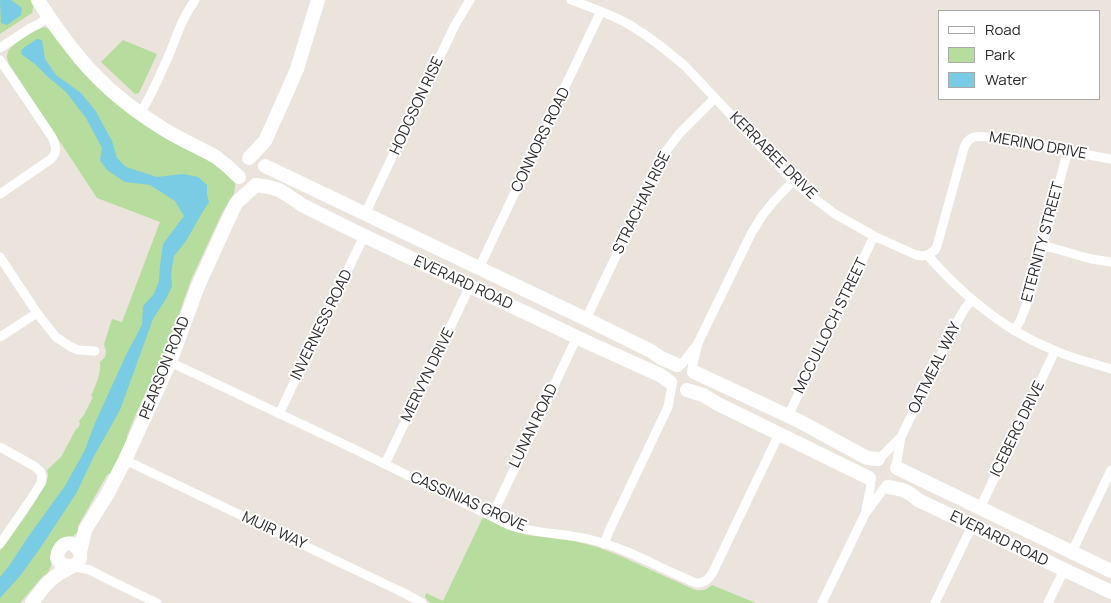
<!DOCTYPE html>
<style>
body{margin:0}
#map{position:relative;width:1111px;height:603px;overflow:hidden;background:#eae4dd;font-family:Manrope,sans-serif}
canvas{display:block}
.legend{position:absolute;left:938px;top:10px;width:162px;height:90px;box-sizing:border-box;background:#fff;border:1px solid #a9a9a9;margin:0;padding:6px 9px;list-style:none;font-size:15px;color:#292929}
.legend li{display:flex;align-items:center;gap:10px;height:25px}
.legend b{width:25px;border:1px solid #a9a9a9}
</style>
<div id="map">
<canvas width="1111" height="603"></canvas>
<ul class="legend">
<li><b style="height:6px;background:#fff"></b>Road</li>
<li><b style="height:14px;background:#b6dc9e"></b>Park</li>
<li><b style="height:14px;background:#79cce3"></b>Water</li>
</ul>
</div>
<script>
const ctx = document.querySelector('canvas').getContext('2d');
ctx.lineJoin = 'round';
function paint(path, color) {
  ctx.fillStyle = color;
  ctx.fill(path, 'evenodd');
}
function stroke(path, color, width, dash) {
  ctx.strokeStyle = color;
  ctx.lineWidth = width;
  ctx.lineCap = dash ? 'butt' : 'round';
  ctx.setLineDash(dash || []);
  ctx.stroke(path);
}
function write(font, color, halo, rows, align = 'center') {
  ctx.font = font + ' Manrope,sans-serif';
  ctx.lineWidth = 4;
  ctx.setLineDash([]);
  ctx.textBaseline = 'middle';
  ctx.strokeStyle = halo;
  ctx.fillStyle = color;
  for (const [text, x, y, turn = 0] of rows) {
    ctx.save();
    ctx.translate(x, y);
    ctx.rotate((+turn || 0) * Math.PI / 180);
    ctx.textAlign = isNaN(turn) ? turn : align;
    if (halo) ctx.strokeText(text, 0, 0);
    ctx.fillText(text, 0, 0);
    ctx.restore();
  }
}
paint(new Path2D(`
 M 0,0 L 31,0 L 34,4 L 32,13 L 0,34 Z
 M 44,27 L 49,29 L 70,54 L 218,164 L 235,180 C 236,198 230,199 222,213 L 191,280 L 170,339 L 171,344 L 157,377 C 148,382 132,424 127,436 L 127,441 L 111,473 L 107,475 L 78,526 L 78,532 L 72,537 L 59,541 L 52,553 L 51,566 L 47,574 L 43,576 L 20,603 L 0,603 L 0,551 L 25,517 L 46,484 L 48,476 L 47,470 L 61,457 L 76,429 L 78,428 L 80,424 L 79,421 L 84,415 L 93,397 L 91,396 C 96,384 101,375 100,362 L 105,357 L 106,351 L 104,344 L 112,319 L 122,322 L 160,222 L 97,198 L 9,64 C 7,60 6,56 8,52 C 10,45 37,29 44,27 Z
 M 123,40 L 157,54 L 139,93 L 135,94 L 101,62 Z
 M 483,517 L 509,530 L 527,535 L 574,541 L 597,547 L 618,555 L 695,590 C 703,591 706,590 712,585 L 756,603 L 430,603 L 425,597 L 426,593 L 443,601 Z`), '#b6dc9e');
paint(new Path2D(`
 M 0,0 L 11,0 L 22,8 L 21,15 L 7,25 L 1,23 Z
 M 37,39 L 42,40 L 45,59 L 56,75 L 81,93 L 95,110 L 112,141 L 117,158 L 126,167 L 157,177 L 183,174 L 198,177 L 207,185 L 207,195 L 209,202 L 199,218 L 186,241 L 174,256 L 171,274 L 172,286 L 167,297 L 153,319 L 120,410 L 94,456 L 77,492 L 41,547 L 20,576 L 0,598 L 0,577 L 9,566 L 28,537 L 65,486 L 85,450 L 95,423 L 127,353 L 142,325 L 143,306 L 154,294 L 159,281 L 160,265 L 163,244 L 184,216 L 175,201 L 150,185 L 125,182 L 107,170 L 100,160 L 102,148 L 86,118 L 66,92 L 47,76 L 35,64 L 21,54 L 22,49 Z`), '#79cce3');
stroke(new Path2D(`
 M 571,0 C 590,7 610,14 628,24 C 649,36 667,51 685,66 L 793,181 L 814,198 L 835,214 L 874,236 L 916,255 L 921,256 L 928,255 C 936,266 945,274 954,283 C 984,312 1017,336 1056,351 C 1074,359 1093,363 1111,369
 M 0,48 L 30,28 L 39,24 L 49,16
 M 0,60 L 52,137 C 56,146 58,152 51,159 L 0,194
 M 140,114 C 152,94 162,71 171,50 C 178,32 184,15 195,0
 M 365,214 L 455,25 L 470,0
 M 1042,245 L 1091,259 L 1111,262
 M 928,255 L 935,250 L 937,246 L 964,148 C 966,143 968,139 974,137 C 982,135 992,138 1000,139 C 1038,143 1074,153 1111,159
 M 0,257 L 37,313 L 56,337 L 71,347 L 78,350 L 95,351
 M 479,268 L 601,11
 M 586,319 L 666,151 L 679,134 L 715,98
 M 1014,331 L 1020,321 L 1026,306 L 1068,150
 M 0,337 L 37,313
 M 170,362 L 352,448 L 509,525 C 536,534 565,533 592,540 C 629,549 661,569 696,583 C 705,583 709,579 713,572 L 779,434
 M 682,364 L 695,347
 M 692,368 L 698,343 L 751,234 L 762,216 L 774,201 L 793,181
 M 279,414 L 364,236
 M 788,416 L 874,236
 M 0,447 L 34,466 L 40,471 L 42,476 L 41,483 L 33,496 L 0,544
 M 880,458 L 901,437 L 956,324 L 965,308 L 972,300
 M 125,460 L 406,594 L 422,603
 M 385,464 L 470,286
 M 896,466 L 901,437
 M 980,508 L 1055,351
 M 866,509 L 870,490 L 871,480
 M 492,516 L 577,337
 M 604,544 L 609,531 L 668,407 L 672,386
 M 1072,552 L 1111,470
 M 71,566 L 90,570 L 107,579 L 157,603
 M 822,603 L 865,514 L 885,487
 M 935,603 L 972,526
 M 1048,603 L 1064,570`), '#fff', 9);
stroke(new Path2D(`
 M 38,0 C 48,16 59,32 71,47 C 95,79 128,107 162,128 C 179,139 198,147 216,157 C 224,163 232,170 239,177
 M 249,158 L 265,141 L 283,101 L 297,69 L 318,0
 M 265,166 L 586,319 L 651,351 L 661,358 L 677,365
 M 256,185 L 269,187 L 279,190 L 289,196 L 302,205 L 352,230 L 589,343 L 660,375 L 670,382
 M 694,372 L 799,421 L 867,458 L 878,459
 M 687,390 L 703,395 L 718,404 L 869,478
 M 897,468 L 1111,571
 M 888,487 C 901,489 907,490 918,500 L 1111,592
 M 80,552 L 85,530 L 108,493 L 125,460 L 170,362 L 198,286 L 223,231 L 236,203 L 256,185
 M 32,603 C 38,595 44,585 52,579 C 58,573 74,567 78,562 C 81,558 81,552 77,548 C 69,537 57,547 57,558 L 62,565 L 70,566`), '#fff', 14);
write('15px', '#292929', '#fff', [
 ["HODGSON RISE",417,106,-65],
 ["CONNORS ROAD",541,140,-64],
 ["MERINO DRIVE",1038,146,10],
 ["KERRABEE DRIVE",773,156,45],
 ["STRACHAN RISE",642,203,-64],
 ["ETERNITY STREET",1043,242,-75],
 ["EVERARD ROAD",463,283,25],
 ["INVERNESS ROAD",322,325,-64],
 ["MCCULLOCH STREET",831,326,-64],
 ["PEARSON ROAD",165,368,-68],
 ["OATMEAL WAY",935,368,-64],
 ["MERVYN DRIVE",428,375,-64],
 ["LUNAN ROAD",534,426,-64],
 ["ICEBERG DRIVE",1018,429,-64],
 ["CASSINIAS GROVE",468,502,24],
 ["MUIR WAY",274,531,25],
 ["EVERARD ROAD",999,539,26]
]);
</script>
